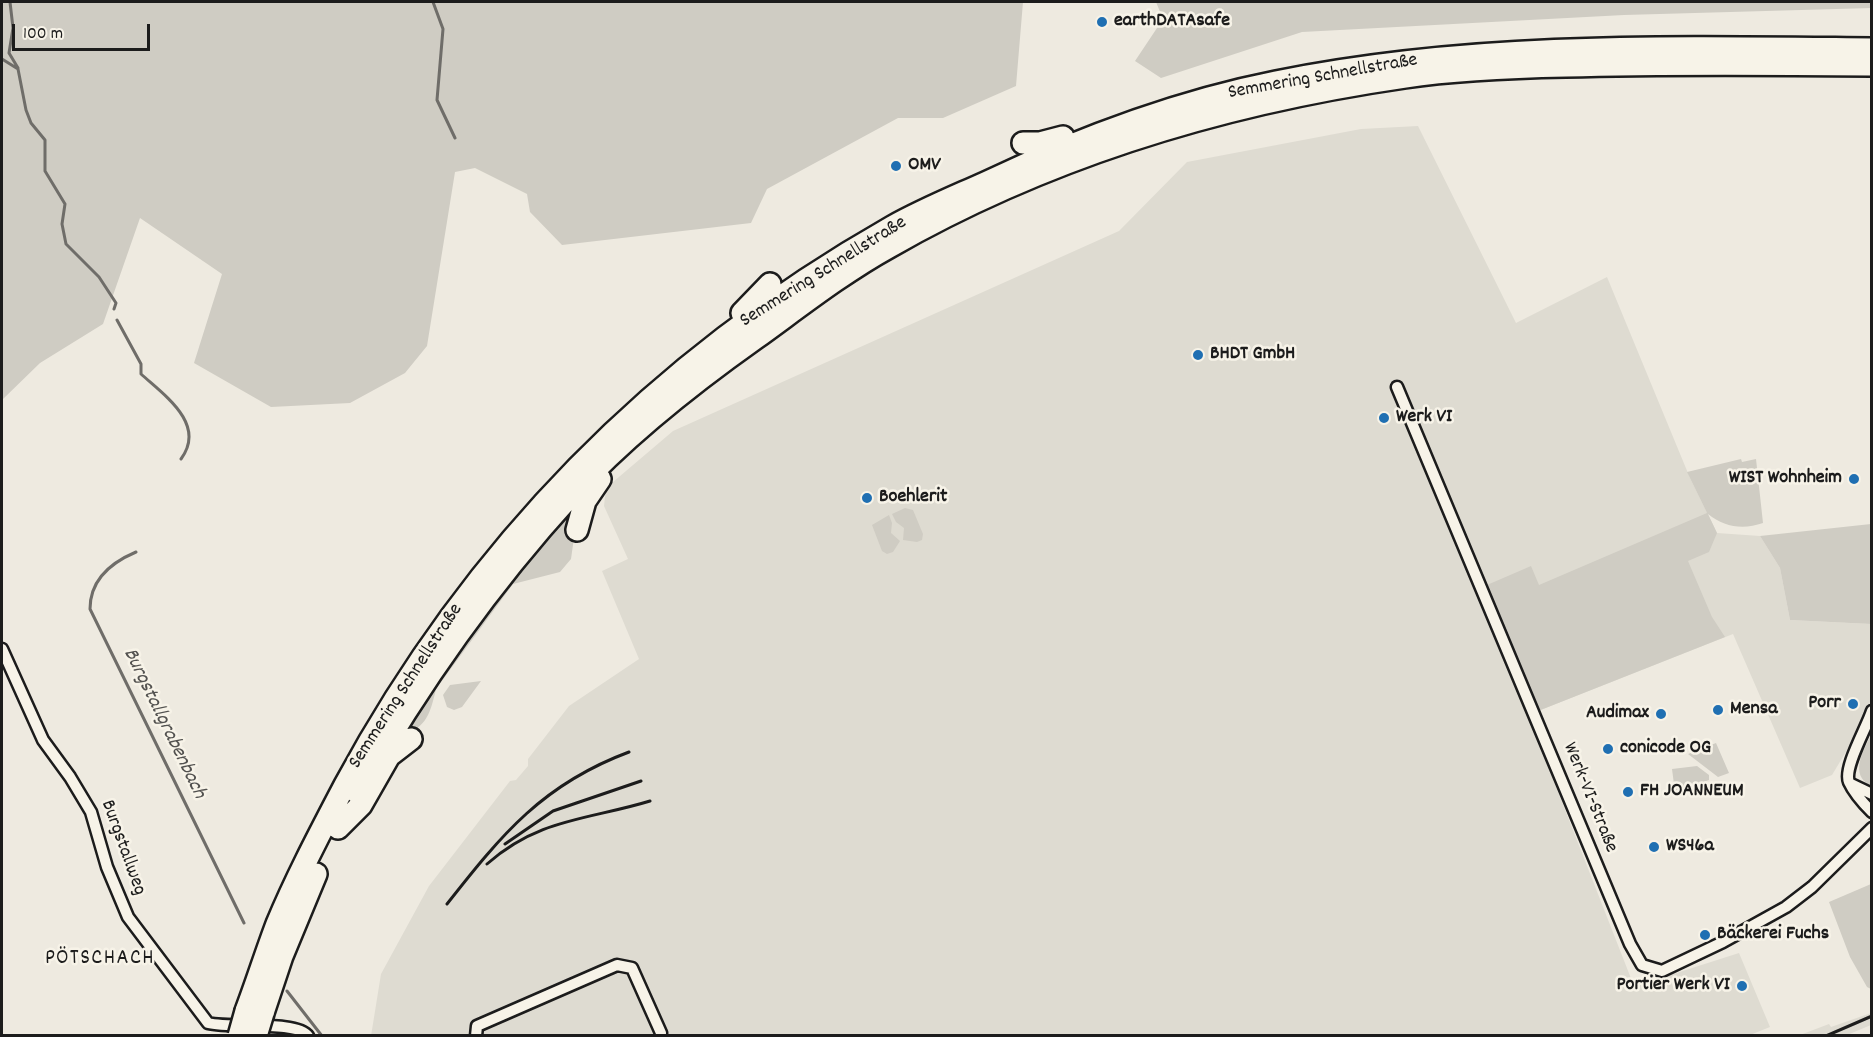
<!DOCTYPE html>
<meta charset="utf-8">
<style>
body{margin:0}
#map{position:relative;width:1873px;height:1037px;overflow:hidden;background:#eeeae0;font-family:Dekko,sans-serif}
canvas{display:block}
.frame{position:absolute;inset:0;border:3px solid #1c1c1c;pointer-events:none}
.scale{position:absolute;left:12px;top:24px;width:138px;height:27px;box-sizing:border-box;border:3px solid #1c1c1c;border-top:0;padding-left:8px;font-size:18px;line-height:21px;white-space:nowrap;color:#1c1c1c;-webkit-text-stroke:4px #f7f3e8;paint-order:stroke}
</style>
<div id="map">
<canvas width="1873" height="1037"></canvas>
<div class="frame"></div>
<div class="scale">100 m</div>
</div>
<script>
const ctx = document.querySelector('canvas').getContext('2d');
ctx.lineJoin = 'round';
function paint(path, color) {
  ctx.fillStyle = color;
  ctx.fill(path, 'evenodd');
}
function stroke(path, color, width, dash) {
  ctx.strokeStyle = color;
  ctx.lineWidth = width;
  ctx.lineCap = dash ? 'butt' : 'round';
  ctx.setLineDash(dash || []);
  ctx.stroke(path);
}
function write(font, color, halo, rows, align = 'center') {
  ctx.font = font + ' Dekko,sans-serif';
  ctx.lineWidth = 5;
  ctx.setLineDash([]);
  ctx.textBaseline = 'middle';
  ctx.strokeStyle = halo;
  ctx.fillStyle = color;
  for (const [text, x, y, turn = 0] of rows) {
    ctx.save();
    ctx.translate(x, y);
    ctx.rotate((+turn || 0) * Math.PI / 180);
    ctx.textAlign = isNaN(turn) ? turn : align;
    if (halo) ctx.strokeText(text, 0, 0);
    ctx.fillText(text, 0, 0);
    ctx.restore();
  }
}
paint(new Path2D(`
 M 1418,126 L 1516,323 L 1607,277 L 1690,478 L 1717,533 L 1760,536 L 1780,568 L 1790,620 L 1871,624 L 1871,698 L 1865,720 L 1832,775 L 1800,788 L 1733,634 L 1528,715 L 1632,981 L 1664,977 L 1739,953 L 1770,1027 L 1750,1035 L 371,1036 L 381,974 L 429,886 L 510,781 L 516,780 L 528,766 L 528,759 L 569,706 L 639,659 L 602,571 L 628,559 L 604,506 L 606,488 L 673,431 L 1119,231 L 1187,162 L 1361,129 Z
 M 1871,1013 L 1871,1025 L 1847,1035 L 1800,1035 L 1829,1024 L 1831,1027 Z`), '#dedbd1');
paint(new Path2D(`
 M 2,2 L 1023,2 L 1016,86 L 943,118 L 898,118 L 767,189 L 751,223 L 562,245 L 530,212 L 527,194 L 475,168 L 455,172 L 427,346 L 405,373 L 350,403 L 271,407 L 194,363 L 222,274 L 140,218 L 103,324 L 40,363 L 2,400 Z
 M 1156,2 L 1871,2 L 1872,8 L 1624,15 L 1302,32 L 1161,78 L 1135,61 L 1163,19 Z
 M 1741,459 L 1742,462 L 1756,459 L 1763,523 C 1743,530 1724,527 1708,514 L 1717,533 L 1709,552 L 1688,561 L 1712,617 L 1725,637 L 1538,711 L 1487,585 L 1531,566 L 1539,585 L 1707,513 L 1687,472 Z
 M 579,502 L 571,559 L 560,572 L 513,584 L 436,689 C 431,710 427,729 403,734 C 456,651 516,576 579,502 Z
 M 905,508 L 913,510 L 923,534 L 922,540 L 917,542 L 903,540 L 904,528 L 896,522 L 892,514 Z
 M 889,515 L 892,523 L 891,533 L 900,541 L 893,552 L 887,554 L 882,551 L 872,525 Z
 M 1871,524 L 1871,624 L 1790,620 L 1780,568 L 1760,536 Z
 M 481,681 L 462,707 L 454,710 L 447,707 L 443,695 L 450,685 Z
 M 1871,735 L 1871,786 C 1849,775 1863,751 1871,735 Z
 M 1716,743 L 1729,773 L 1718,777 L 1688,754 Z
 M 1697,766 L 1709,775 L 1709,780 L 1675,792 L 1672,769 Z
 M 1871,884 L 1871,989 L 1867,987 L 1850,957 L 1829,902 Z`), '#cfccc3');
stroke(new Path2D(`
 M 10,2 L 13,28 L 9,53 L 18,68
 M 433,2 L 443,29 L 437,100 L 455,138
 M 2,59 L 18,69 L 26,110 L 31,123 L 45,140 L 45,171 L 65,204 L 62,224 L 66,244 L 99,277 L 116,303 L 114,309
 M 117,320 L 141,364 L 141,374 C 164,395 207,424 181,459
 M 136,552 C 110,563 90,580 90,609 L 244,923
 M 287,991 L 322,1036`), '#6f6d69', 3);
const minor = new Path2D(`
 M 1397,387 L 1630,944 L 1642,965 L 1662,971 L 1723,942 L 1786,907 L 1812,887 L 1872,828
 M 2,649 L 43,740 L 70,777 L 91,812 L 107,867 L 128,917 L 208,1023 C 230,1029 297,1020 308,1036
 M 1872,711 C 1867,727 1843,768 1849,782 C 1854,793 1863,803 1872,812
 M 1851,784 L 1872,794
 M 476,1036 L 477,1026 L 617,965 L 632,968 L 661,1033`);
const motorway = new Path2D(`
 M 1023,143 L 1040,143 L 1063,137
 M 742,313 L 770,284
 M 577,530 L 585,501 L 600,479
 M 357,793 C 418,685 488,586 571,495 C 625,436 691,384 756,338 C 799,307 842,273 889,247 C 1048,156 1225,103 1405,77 C 1458,69 1513,67 1566,66 C 1668,63 1770,64 1872,65
 M 338,828 L 361,805 L 389,756 L 411,739
 M 246,1011 C 257,982 266,953 277,924 C 297,876 321,831 345,785 C 474,546 656,361 892,227 C 922,210 954,197 985,183 C 1078,139 1175,102 1276,82 C 1472,42 1673,47 1872,49
 M 263,1013 L 282,956 L 316,874`);
stroke(minor, '#1c1c1c', 15);
stroke(motorway, '#1c1c1c', 26);
stroke(minor, '#f7f3e8', 10);
stroke(motorway, '#f7f3e8', 21);
stroke(new Path2D(`
 M 505,844 L 553,811 L 641,781
 M 487,864 C 539,818 588,820 650,801
 M 447,904 C 502,834 543,784 629,752
 M 1826,1036 L 1872,1016`), '#1c1c1c', 3);
const motorwayBridge = new Path2D(`
 M 239,1036 L 246,1011
 M 256,1036 L 263,1013`);
stroke(motorwayBridge, '#1c1c1c', 26, []);
stroke(motorwayBridge, '#f7f3e8', 21);
for (const [x, y, r, color] of [
 [1102,22,6,"#1f6fb2"],
 [896,166,6,"#1f6fb2"],
 [1198,355,6,"#1f6fb2"],
 [1384,418,6,"#1f6fb2"],
 [1854,479,6,"#1f6fb2"],
 [867,498,6,"#1f6fb2"],
 [1853,704,6,"#1f6fb2"],
 [1718,710,6,"#1f6fb2"],
 [1661,714,6,"#1f6fb2"],
 [1608,749,6,"#1f6fb2"],
 [1628,792,6,"#1f6fb2"],
 [1654,847,6,"#1f6fb2"],
 [1705,935,6,"#1f6fb2"],
 [1742,986,6,"#1f6fb2"]
]) {
  const dot = new Path2D();
  dot.arc(x, y, r, 0, 2 * Math.PI);
  ctx.fillStyle = color;
  ctx.fill(dot);
  stroke(dot, '#f7f3e8', 2);
}
write('bold 20px', '#1c1c1c', '#f7f3e8', [
 ["earthDATAsafe",1114,22],
 ["OMV",908,166],
 ["BHDT GmbH",1210,355],
 ["Werk VI",1396,418],
 ["WIST Wohnheim",1842,479,"right"],
 ["Boehlerit",879,498],
 ["Porr",1841,704,"right"],
 ["Mensa",1730,710],
 ["Audimax",1649,714,"right"],
 ["conicode OG",1620,749],
 ["FH JOANNEUM",1640,792],
 ["WS46a",1666,847],
 ["Bäckerei Fuchs",1717,935],
 ["Portier Werk VI",1730,986,"right"]
], 'left');
write('20px', '#1c1c1c', '#f7f3e8', [
 ["Semmering Schnellstraße",1323,78,-10],
 ["Semmering Schnellstraße",824,273,-32],
 ["Semmering Schnellstraße",407,687,-57],
 ["Werk-VI-Straße",1589,798,68],
 ["Burgstallweg",122,848,70]
]);
write('italic 21px', '#535250', '#f7f3e8', [
 ["Burgstallgrabenbach",163,724,64]
]);
ctx.letterSpacing = '1.5px';
write('22px', '#1c1c1c', '#f7f3e8', [
 ["PÖTSCHACH",100,960]
]);
ctx.letterSpacing = '0px';
</script>
